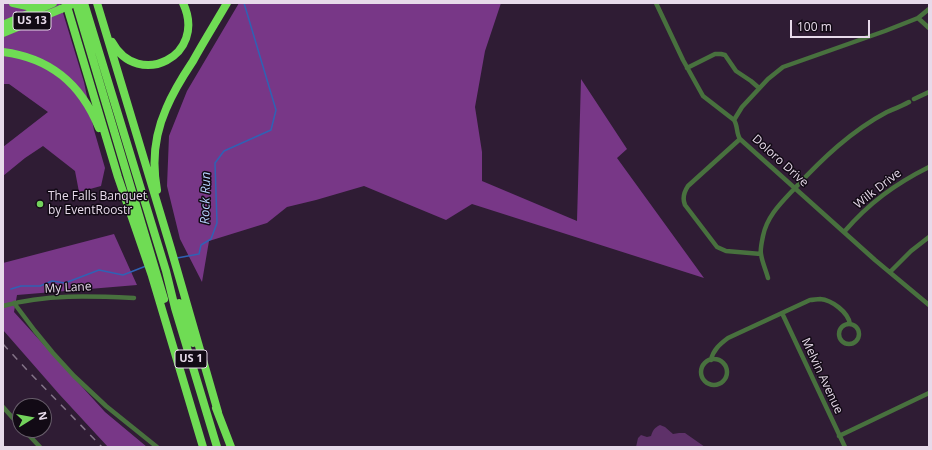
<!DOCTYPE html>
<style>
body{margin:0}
#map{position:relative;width:932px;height:450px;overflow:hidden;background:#2f1c34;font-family:"Open Sans",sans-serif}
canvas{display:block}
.frame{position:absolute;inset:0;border:4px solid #e7daea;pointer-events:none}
.north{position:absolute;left:12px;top:398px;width:40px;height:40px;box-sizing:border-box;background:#120a15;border:1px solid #675d6a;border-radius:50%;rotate:79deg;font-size:11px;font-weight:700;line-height:16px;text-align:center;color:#e7daea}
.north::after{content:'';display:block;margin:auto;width:14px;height:18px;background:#73d25c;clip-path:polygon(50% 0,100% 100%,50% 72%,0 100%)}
.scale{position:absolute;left:790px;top:20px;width:80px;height:18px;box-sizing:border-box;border:2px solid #e7daea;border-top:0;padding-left:5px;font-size:12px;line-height:14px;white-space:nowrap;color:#e7daea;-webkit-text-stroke:3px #120a15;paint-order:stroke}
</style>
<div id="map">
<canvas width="932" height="450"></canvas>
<div class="frame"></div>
<div class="north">N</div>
<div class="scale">100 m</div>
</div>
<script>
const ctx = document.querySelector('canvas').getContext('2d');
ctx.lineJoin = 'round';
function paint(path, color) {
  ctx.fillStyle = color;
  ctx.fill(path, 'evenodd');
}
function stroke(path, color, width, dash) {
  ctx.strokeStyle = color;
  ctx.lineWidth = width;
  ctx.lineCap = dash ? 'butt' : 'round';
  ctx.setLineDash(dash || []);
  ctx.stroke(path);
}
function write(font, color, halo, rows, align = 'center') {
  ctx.font = font + ' "Open Sans",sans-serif';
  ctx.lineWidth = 3;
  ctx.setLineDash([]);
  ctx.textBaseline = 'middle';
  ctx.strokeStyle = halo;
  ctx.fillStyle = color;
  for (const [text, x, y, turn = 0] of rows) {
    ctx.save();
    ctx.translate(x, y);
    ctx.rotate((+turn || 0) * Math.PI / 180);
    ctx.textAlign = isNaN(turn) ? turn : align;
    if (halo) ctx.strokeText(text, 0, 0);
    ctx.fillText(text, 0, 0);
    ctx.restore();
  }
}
paint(new Path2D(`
 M 660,425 L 665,427 L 673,434 L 679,433 L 685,433 L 705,447 L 636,447 L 638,438 L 641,435 L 647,437 L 651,436 C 653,430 654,428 660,425 Z`), '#5e3169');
paint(new Path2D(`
 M 3,3 L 60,3 L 84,82 L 94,130 L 105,168 L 101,186 L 79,192 L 75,171 L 43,146 L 25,158 L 3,176 L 3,147 L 48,112 L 9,84 L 3,84 Z
 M 239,3 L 501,3 L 485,51 L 475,107 L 482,152 L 482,181 L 577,221 L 581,79 L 627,149 L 617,158 L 704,278 L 472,204 L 446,220 L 364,186 L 316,200 L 287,207 L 267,223 L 209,241 L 202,282 L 180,239 L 167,186 L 169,136 L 187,91 Z
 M 114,234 L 137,285 L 17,295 L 14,312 L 105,412 L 147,447 L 108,447 L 59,394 L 3,330 L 3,263 Z`), '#783787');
stroke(new Path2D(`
 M 177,258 L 199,254 L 201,245 L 211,239 L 217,223 L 215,163 L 224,151 L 271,130 L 276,110 L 244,3
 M 11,289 L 21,286 L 40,286 L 52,281 L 65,283 L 99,270 L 123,275 L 146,266`), '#2f62b4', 1.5);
stroke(new Path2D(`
 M 656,3 L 683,60 L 703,96 L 734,120 C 738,126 736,133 740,139 L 875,260 L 929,305
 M 918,18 L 929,28
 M 687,68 L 715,54 L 721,54 L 725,55 L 736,71 L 751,81 L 759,88
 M 914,99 L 929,92
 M 734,120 L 742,107 L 768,79 L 783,67 L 885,31 L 918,18 L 929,9
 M 740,139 L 688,186 C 684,192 682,198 685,205 L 717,247 L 726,251 L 761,254
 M 844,232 C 869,203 895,184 929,167
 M 890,272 L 911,251 L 929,237
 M 768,278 C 766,270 762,262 761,254 C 760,249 762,241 763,236 C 767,216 781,203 795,188 C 822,159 851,131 887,112 C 894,109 902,106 909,102
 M 14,303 L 35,331 L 53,353 L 74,376 L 106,406 L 157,447
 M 3,306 C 46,294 91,296 134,298
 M 782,313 L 845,447
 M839 334a10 10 0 1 1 20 0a10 10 0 1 1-20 0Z
 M701 372a13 13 0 1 1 26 0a13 13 0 1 1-26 0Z
 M 711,360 C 713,350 720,344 728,338 L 810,300 C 813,300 817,299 820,299 C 832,300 848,312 850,324
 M 3,407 L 20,426
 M 24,430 L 40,447
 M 839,436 L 929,393`), '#48713e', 4.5);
stroke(new Path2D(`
 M 13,3 L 27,6 L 43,6
 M 66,3 L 118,177 L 152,276 L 203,447
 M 76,3 L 164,299
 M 84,3 L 166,271 L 175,308 L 217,447
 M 97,3 L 113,56 L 171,249 L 218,412
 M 3,25 L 53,3
 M 3,33 L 61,9
 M 112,42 C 138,90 208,56 183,3
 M 3,52 C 51,58 81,84 99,128
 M 157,190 C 152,163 155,134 166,109 C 173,92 183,76 193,61 C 204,41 216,22 227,3
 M 179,303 L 193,343
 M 216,408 L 231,447`), '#6fdc54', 8);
stroke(new Path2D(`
 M 3,344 L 28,371 L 102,447`), '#847488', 1.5, [7, 7]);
stroke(new Path2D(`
 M 61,9 L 75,3`), '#6fdc54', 8);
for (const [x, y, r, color] of [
 [40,204,4,"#73d25c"]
]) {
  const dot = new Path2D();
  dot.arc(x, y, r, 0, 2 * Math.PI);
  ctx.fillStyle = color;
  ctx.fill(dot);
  stroke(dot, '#120a15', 1.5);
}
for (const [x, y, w] of [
 [32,21,38],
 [191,359,32]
]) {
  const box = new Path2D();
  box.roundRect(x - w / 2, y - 9, w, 18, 3);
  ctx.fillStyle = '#120a15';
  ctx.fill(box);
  stroke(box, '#e7daea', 1);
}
write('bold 11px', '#e7daea', null, [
 ["US 13",32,21],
 ["US 1",191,359]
]);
write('12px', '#e7daea', '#120a15', [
 ["Doloro Drive",780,161,42],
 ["Wilk Drive",878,189,-38],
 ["My Lane",68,288,-3],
 ["Melvin Avenue",822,376,65]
]);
write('12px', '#e7daea', '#120a15', [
 ["The Falls Banquet",48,197],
 ["by EventRoostr",48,211]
], 'left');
write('italic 13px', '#b4cffb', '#120a15', [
 ["Rock Run",206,198,-89]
]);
</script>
